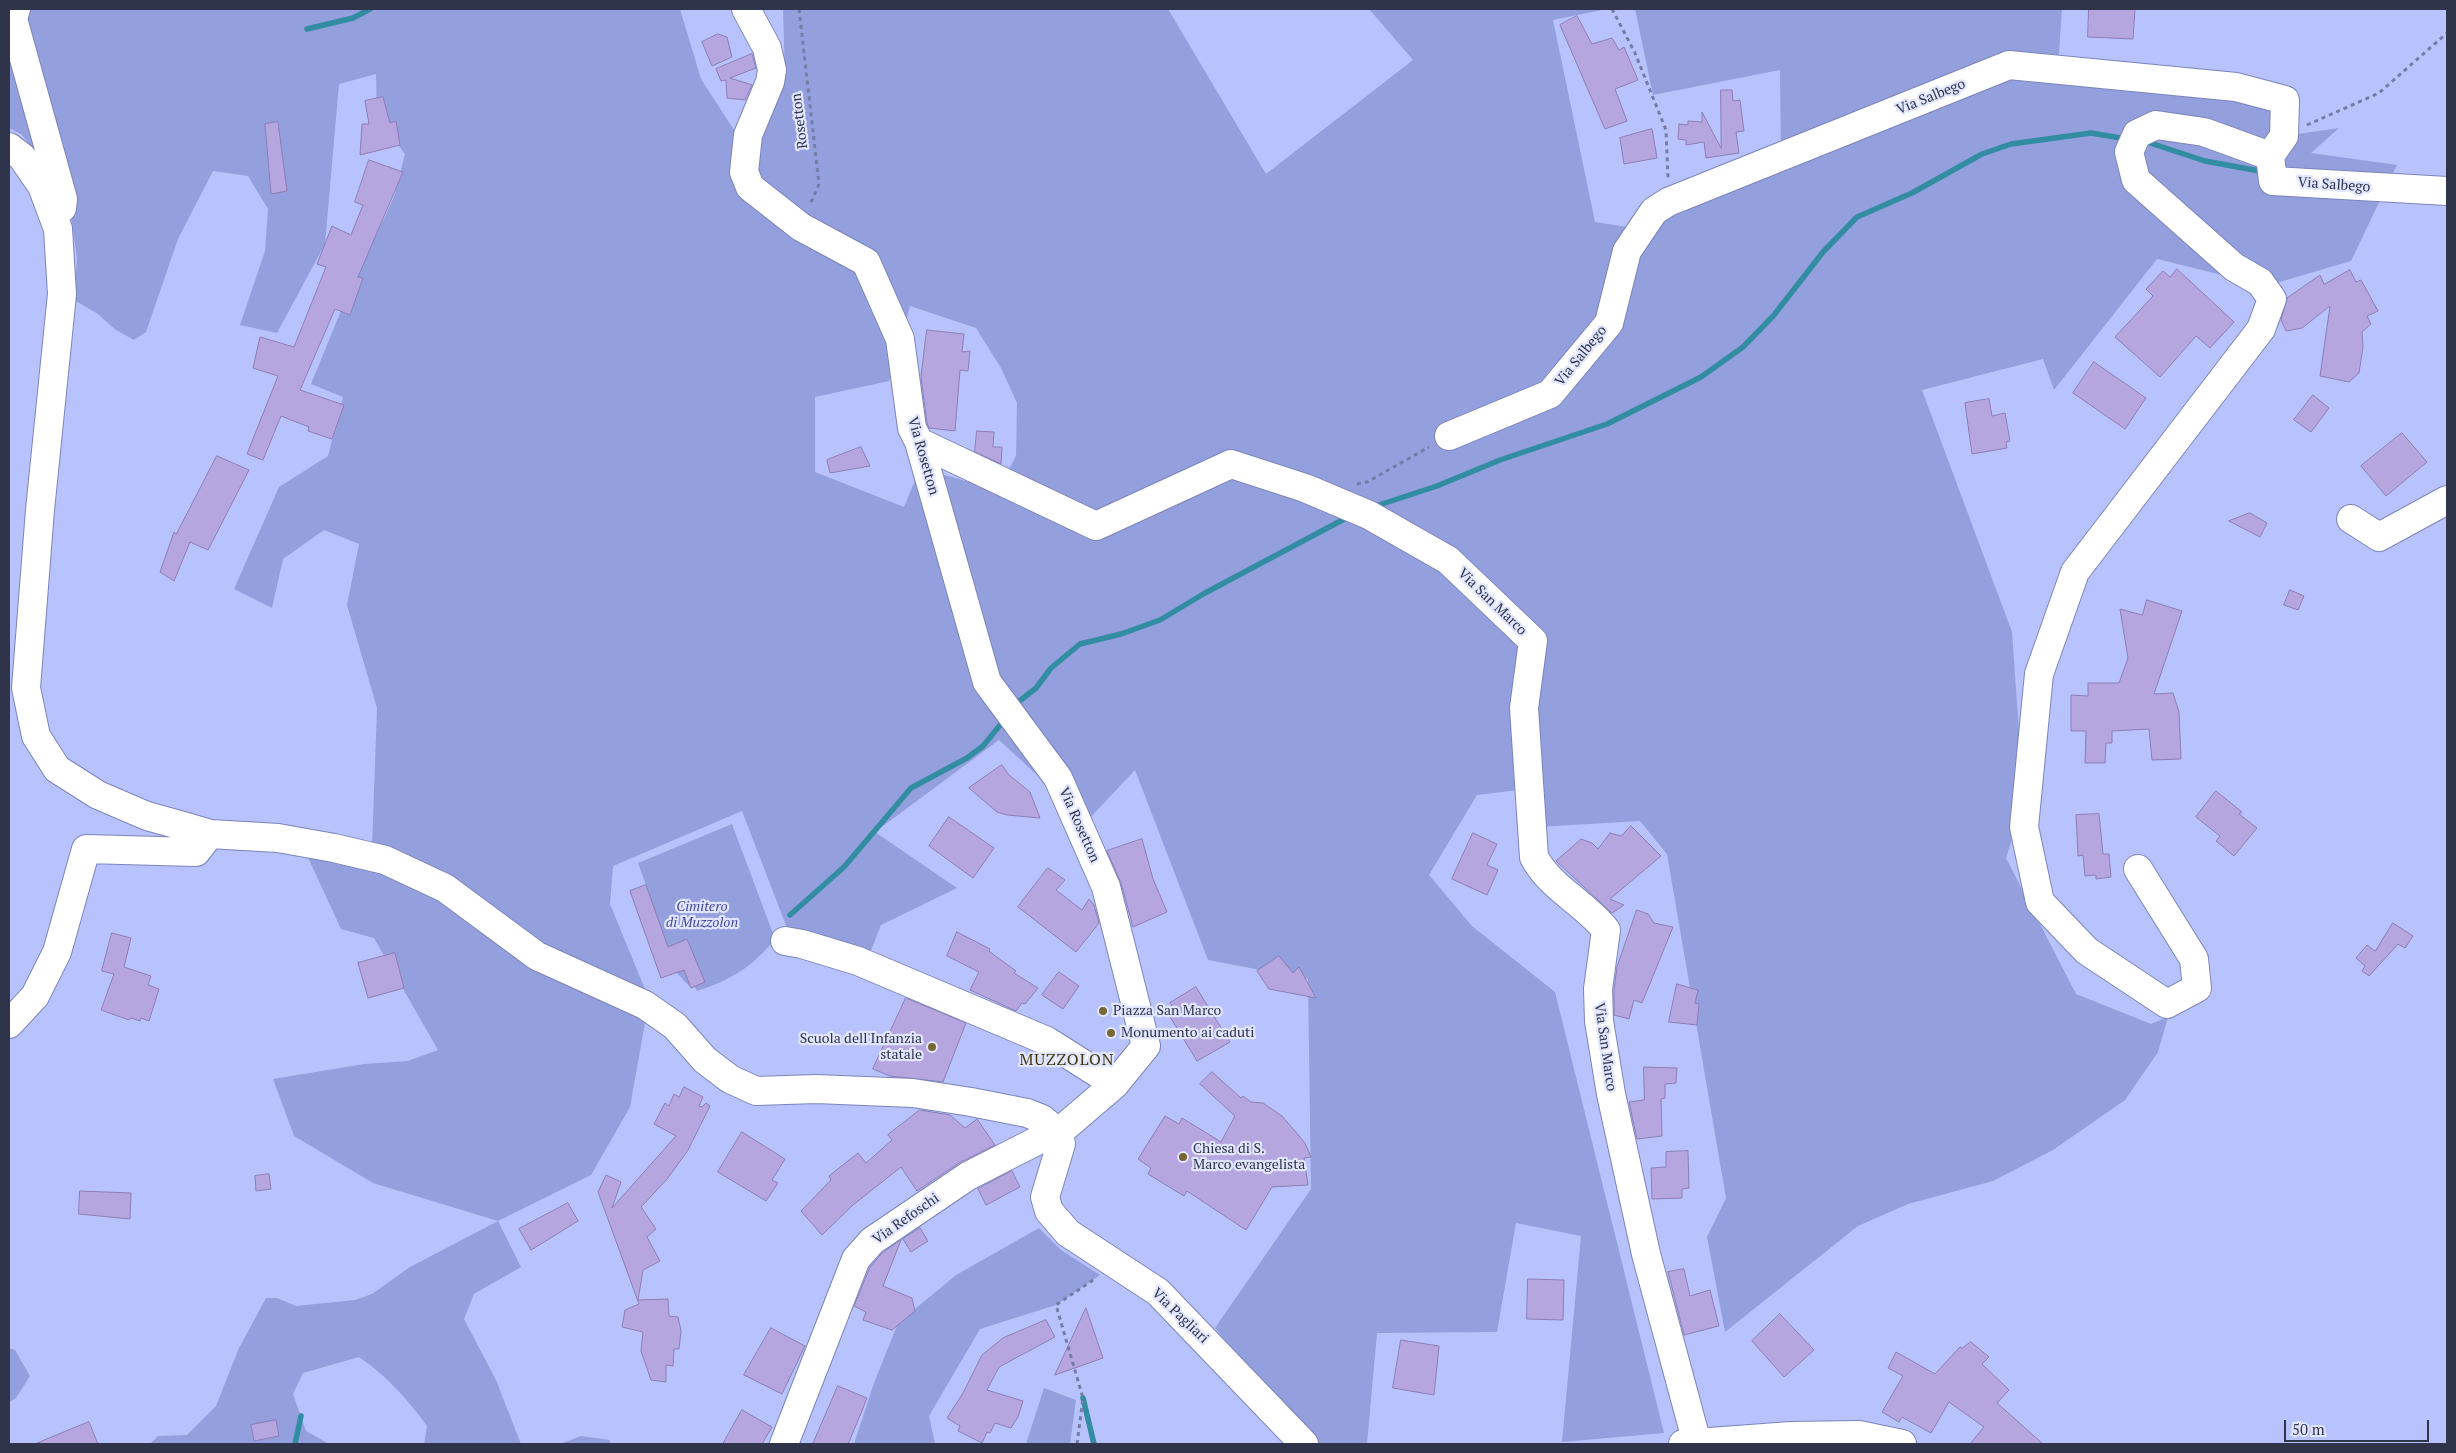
<!DOCTYPE html>
<style>
body{margin:0}
#map{position:relative;width:2456px;height:1453px;overflow:hidden;background:#b8c3fd;font-family:"PT Serif",serif}
canvas{display:block}
.frame{position:absolute;inset:0;border:10px solid #30344b;pointer-events:none}
.scale{position:absolute;left:2284px;top:1420px;width:145px;height:22px;box-sizing:border-box;border:2px solid #30344b;border-top:0;padding-left:6px;font-size:15px;line-height:18px;white-space:nowrap;color:#30344b;-webkit-text-stroke:4px #e1e6fe;paint-order:stroke}
</style>
<div id="map">
<canvas width="2456" height="1453"></canvas>
<div class="frame"></div>
<div class="scale">50 m</div>
</div>
<script>
const ctx = document.querySelector('canvas').getContext('2d');
ctx.lineJoin = 'round';
function paint(path, color) {
  ctx.fillStyle = color;
  ctx.fill(path, 'evenodd');
}
function stroke(path, color, width, dash) {
  ctx.strokeStyle = color;
  ctx.lineWidth = width;
  ctx.lineCap = dash ? 'butt' : 'round';
  ctx.setLineDash(dash || []);
  ctx.stroke(path);
}
function write(font, color, halo, rows, align = 'center') {
  ctx.font = font + ' "PT Serif",serif';
  ctx.lineWidth = 4.5;
  ctx.setLineDash([]);
  ctx.textBaseline = 'middle';
  ctx.strokeStyle = halo;
  ctx.fillStyle = color;
  for (const [text, x, y, turn = 0] of rows) {
    ctx.save();
    ctx.translate(x, y);
    ctx.rotate((+turn || 0) * Math.PI / 180);
    ctx.textAlign = isNaN(turn) ? turn : align;
    if (halo) ctx.strokeText(text, 0, 0);
    ctx.fillText(text, 0, 0);
    ctx.restore();
  }
}
paint(new Path2D(`
 M 9,9 L 680,9 L 701,79 L 741,141 L 762,122 L 785,77 L 783,9 L 1168,9 L 1266,174 L 1413,60 L 1369,9 L 1607,9 L 1553,20 L 1595,222 L 1627,227 L 1668,202 L 1781,158 L 1780,70 L 1653,95 L 1635,9 L 2062,9 L 2057,83 L 2266,99 L 2284,136 L 2339,128 L 2311,153 L 2397,165 L 2351,261 L 2266,286 L 2157,259 L 2054,390 L 2043,359 L 1922,390 L 2012,632 L 2024,803 L 2006,858 L 2076,994 L 2151,1024 L 2168,1017 L 2158,1052 L 2125,1100 L 2053,1150 L 1993,1181 L 1908,1204 L 1858,1226 L 1725,1332 L 1707,1237 L 1726,1198 L 1667,854 L 1640,821 L 1538,827 L 1535,788 L 1477,795 L 1429,875 L 1472,926 L 1555,992 L 1664,1433 L 1562,1442 L 1581,1236 L 1516,1223 L 1497,1332 L 1377,1333 L 1367,1444 L 1318,1444 L 1313,1443 L 1254,1376 L 1215,1328 L 1311,1189 L 1308,979 L 1208,960 L 1135,770 L 1087,821 L 999,740 L 875,832 L 957,888 L 881,925 L 870,953 L 787,928 L 742,811 L 613,866 L 610,904 L 649,999 L 558,957 L 372,847 L 377,708 L 347,605 L 359,544 L 324,530 L 283,559 L 272,608 L 234,589 L 279,487 L 328,456 L 343,397 L 311,384 L 361,262 L 384,219 L 395,194 L 405,154 L 393,138 L 377,124 L 376,74 L 339,84 L 325,244 L 277,333 L 240,325 L 265,251 L 268,209 L 248,176 L 213,171 L 178,239 L 146,332 L 134,340 L 116,330 L 98,314 L 74,300 L 77,258 L 69,203 L 40,157 L 21,134 L 9,128 ZM 910,306 L 976,328 L 1001,368 L 1017,403 L 1016,456 L 998,490 L 920,468 L 904,507 L 815,472 L 815,397 L 889,381 Z
 M 732,824 L 775,939 C 754,966 729,981 697,991 L 695,987 L 691,988 L 676,972 L 661,978 L 630,891 L 646,885 L 638,863 Z
 M 305,851 L 377,869 L 439,897 L 646,1017 L 630,1107 L 591,1175 L 498,1221 L 521,1267 L 474,1294 L 464,1319 L 496,1380 L 521,1444 L 424,1444 L 427,1426 C 407,1399 387,1376 359,1357 L 303,1373 L 293,1394 L 306,1431 L 329,1444 L 150,1444 L 158,1436 L 187,1435 L 216,1406 L 239,1348 L 266,1298 L 277,1298 L 296,1306 L 355,1300 L 372,1294 L 410,1267 L 498,1221 L 373,1183 L 294,1136 L 273,1079 L 364,1064 L 408,1061 L 438,1050 L 374,938 L 341,929 Z
 M 1039,1228 L 1061,1250 L 1100,1275 L 1056,1305 L 980,1329 L 929,1416 L 935,1444 L 854,1444 L 874,1383 L 898,1323 L 956,1275 Z
 M 9,1348 L 15,1350 L 30,1376 L 16,1398 L 9,1402 Z
 M 1044,1388 L 1076,1400 L 1070,1444 L 1026,1444 Z
 M 581,1436 L 610,1440 L 610,1444 L 560,1444 Z`), '#949fdd');
stroke(new Path2D(`
 M 307,29 L 353,18 L 370,9
 M 2144,141 L 2205,161 L 2265,172
 M 1373,507 L 1437,486 L 1500,460 L 1607,424 L 1701,377 L 1743,347 L 1774,315 L 1823,252 L 1857,217 L 1912,193 L 1982,154 L 2011,144 L 2091,133 L 2127,139
 M 1017,703 L 1036,688 L 1051,668 L 1080,644 L 1121,634 L 1160,620 L 1205,593 L 1348,517
 M 790,915 L 844,867 L 911,788 L 967,758 L 983,746 L 1005,719
 M 1083,1398 L 1094,1444
 M 295,1444 L 301,1416`), '#328da2', 5.5);
const building = new Path2D(`
 M 2089,9 L 2135,9 L 2133,39 L 2088,37 Z
 M 1577,16 L 1592,44 L 1612,38 L 1619,50 L 1624,47 L 1638,80 L 1615,89 L 1627,121 L 1605,129 L 1560,25 Z
 M 718,34 L 727,37 L 732,57 L 712,66 L 702,42 Z
 M 752,54 L 756,68 L 730,78 L 752,85 L 745,100 L 727,98 L 726,80 L 721,81 L 716,69 Z
 M 1721,90 L 1732,90 L 1733,101 L 1740,100 L 1744,131 L 1736,132 L 1739,153 L 1706,158 L 1704,142 L 1686,145 L 1686,140 L 1678,139 L 1679,124 L 1688,125 L 1688,121 L 1702,122 L 1702,112 L 1721,148 Z
 M 383,97 L 390,123 L 396,121 L 400,145 L 360,155 L 362,124 L 369,124 L 365,101 Z
 M 278,122 L 287,191 L 271,194 L 265,124 Z
 M 1652,129 L 1657,158 L 1624,164 L 1620,138 Z
 M 369,160 L 403,172 L 358,277 L 363,278 L 350,315 L 335,309 L 300,390 L 344,405 L 332,439 L 308,431 L 309,427 L 281,416 L 263,460 L 247,454 L 278,376 L 253,368 L 260,337 L 294,347 L 326,267 L 317,264 L 332,226 L 351,235 L 363,205 L 355,202 Z
 M 2177,269 L 2234,322 L 2210,348 L 2196,336 L 2160,377 L 2115,337 L 2153,296 L 2146,289 L 2163,271 L 2170,277 Z
 M 2350,270 L 2356,282 L 2361,280 L 2378,311 L 2367,316 L 2371,324 L 2362,332 L 2363,347 L 2359,373 L 2349,382 L 2320,376 L 2330,306 L 2302,328 L 2286,331 L 2281,320 L 2287,298 L 2320,275 L 2324,284 Z
 M 927,330 L 964,334 L 962,352 L 970,351 L 968,371 L 960,370 L 955,431 L 929,428 L 927,423 L 921,377 Z
 M 2094,362 L 2146,398 L 2125,429 L 2073,393 Z
 M 2313,395 L 2329,408 L 2311,432 L 2294,420 Z
 M 1989,399 L 1992,416 L 2005,413 L 2010,441 L 2006,442 L 2007,448 L 1972,454 L 1965,403 Z
 M 977,431 L 994,432 L 993,447 L 1002,447 L 1001,464 L 975,452 Z
 M 2402,433 L 2427,462 L 2386,496 L 2361,466 Z
 M 861,447 L 870,466 L 830,473 L 827,460 Z
 M 217,456 L 249,470 L 208,550 L 190,542 L 174,581 L 160,572 L 174,532 L 176,534 Z
 M 2250,513 L 2267,523 L 2260,537 L 2229,521 Z
 M 2290,590 L 2304,596 L 2298,610 L 2284,605 Z
 M 2147,600 L 2182,611 L 2154,694 L 2173,693 L 2179,712 L 2181,759 L 2152,760 L 2149,729 L 2112,731 L 2112,743 L 2106,743 L 2105,763 L 2085,763 L 2086,731 L 2071,731 L 2071,695 L 2088,696 L 2088,683 L 2119,683 L 2128,658 L 2120,609 L 2142,615 Z
 M 1002,765 L 1009,775 L 1030,792 L 1040,818 L 1007,815 L 997,812 L 969,788 Z
 M 2216,791 L 2242,812 L 2239,814 L 2257,828 L 2234,856 L 2216,841 L 2220,836 L 2196,817 Z
 M 2099,814 L 2103,854 L 2109,854 L 2111,877 L 2096,879 L 2096,875 L 2085,876 L 2083,855 L 2078,856 L 2076,815 Z
 M 949,817 L 994,848 L 973,878 L 929,846 Z
 M 1631,826 L 1661,856 L 1610,899 L 1624,905 L 1612,913 L 1556,861 L 1581,839 L 1592,843 L 1598,849 L 1610,833 L 1621,836 Z
 M 1473,833 L 1497,844 L 1487,865 L 1498,870 L 1487,895 L 1452,879 Z
 M 1142,839 L 1153,879 L 1167,912 L 1133,927 L 1121,883 L 1107,851 Z
 M 1048,868 L 1065,880 L 1056,890 L 1082,910 L 1089,899 L 1094,905 L 1099,923 L 1076,952 L 1018,907 Z
 M 646,885 L 668,947 L 687,939 L 705,982 L 691,988 L 684,970 L 661,978 L 630,891 Z
 M 1637,910 L 1648,914 L 1654,923 L 1673,927 L 1642,1003 L 1634,1000 L 1629,1019 L 1614,1015 L 1614,990 L 1617,967 Z
 M 2393,923 L 2413,936 L 2405,948 L 2398,944 L 2369,976 L 2362,971 L 2365,966 L 2356,958 L 2367,945 L 2375,951 Z
 M 957,932 L 990,949 L 989,951 L 994,955 L 1016,971 L 1014,973 L 1038,988 L 1025,1004 L 1022,1003 L 1016,1011 L 970,990 L 979,972 L 947,956 Z
 M 112,933 L 131,938 L 124,967 L 151,976 L 148,985 L 159,989 L 149,1021 L 141,1018 L 140,1021 L 131,1018 L 129,1020 L 101,1010 L 114,974 L 102,971 Z
 M 395,953 L 404,988 L 368,998 L 358,963 Z
 M 1279,956 L 1293,973 L 1299,967 L 1316,998 L 1269,989 L 1257,971 Z
 M 1059,972 L 1079,986 L 1063,1009 L 1042,995 Z
 M 1677,984 L 1698,990 L 1695,1003 L 1699,1004 L 1697,1025 L 1669,1022 Z
 M 1196,987 L 1230,1042 L 1197,1061 L 1167,1012 L 1173,1008 L 1170,1003 Z
 M 906,998 L 966,1023 L 943,1082 L 890,1076 L 873,1069 Z
 M 1644,1067 L 1677,1068 L 1676,1083 L 1665,1084 L 1665,1098 L 1661,1099 L 1662,1136 L 1637,1139 L 1629,1102 L 1644,1100 Z
 M 1212,1072 L 1241,1098 L 1243,1096 L 1251,1102 L 1263,1103 L 1282,1116 L 1305,1143 L 1311,1157 L 1304,1158 L 1308,1185 L 1272,1187 L 1246,1230 L 1187,1191 L 1184,1196 L 1148,1174 L 1151,1168 L 1138,1159 L 1165,1116 L 1179,1124 L 1182,1118 L 1221,1142 L 1235,1116 L 1200,1084 Z
 M 684,1087 L 703,1097 L 699,1106 L 702,1107 L 706,1103 L 710,1106 L 688,1150 L 668,1178 L 641,1207 L 656,1229 L 647,1237 L 660,1261 L 643,1270 L 638,1300 L 668,1299 L 669,1316 L 678,1317 L 681,1331 L 679,1349 L 674,1349 L 673,1366 L 666,1365 L 666,1382 L 651,1380 L 641,1351 L 643,1332 L 622,1327 L 625,1310 L 639,1304 L 598,1192 L 606,1175 L 621,1182 L 612,1208 L 676,1136 L 654,1124 L 665,1103 L 669,1106 L 674,1094 L 679,1097 Z
 M 920,1110 L 950,1115 L 965,1128 L 977,1119 L 995,1145 L 959,1163 L 917,1191 L 901,1167 L 853,1205 L 822,1235 L 801,1211 L 831,1180 L 829,1176 L 858,1153 L 866,1163 L 892,1140 L 888,1135 Z
 M 742,1132 L 785,1159 L 772,1180 L 778,1183 L 766,1201 L 718,1172 Z
 M 1688,1151 L 1689,1188 L 1682,1189 L 1682,1198 L 1652,1199 L 1651,1168 L 1666,1167 L 1666,1152 Z
 M 1012,1171 L 1020,1187 L 986,1205 L 978,1189 Z
 M 269,1174 L 271,1189 L 256,1191 L 255,1176 Z
 M 80,1191 L 131,1193 L 130,1219 L 79,1214 Z
 M 568,1203 L 578,1221 L 531,1250 L 519,1229 Z
 M 920,1228 L 928,1241 L 911,1252 L 903,1239 Z
 M 901,1240 L 883,1286 L 912,1298 L 915,1311 L 892,1330 L 863,1320 L 866,1312 L 854,1306 L 870,1267 L 882,1253 Z
 M 1684,1269 L 1690,1296 L 1710,1290 L 1719,1326 L 1684,1335 L 1668,1272 Z
 M 1528,1279 L 1564,1280 L 1563,1320 L 1527,1319 Z
 M 1086,1308 L 1103,1358 L 1055,1375 Z
 M 1780,1314 L 1814,1350 L 1784,1377 L 1752,1341 Z
 M 1046,1320 L 1055,1337 L 999,1367 L 987,1390 L 1023,1401 L 1018,1417 L 1011,1428 L 995,1423 L 990,1433 L 987,1432 L 982,1443 L 958,1431 L 960,1426 L 947,1418 L 963,1393 L 982,1355 L 1003,1338 Z
 M 771,1328 L 805,1346 L 782,1394 L 744,1375 Z
 M 1401,1340 L 1439,1346 L 1434,1395 L 1393,1388 Z
 M 1971,1342 L 1989,1357 L 1982,1364 L 2009,1390 L 1997,1403 L 2043,1444 L 1970,1444 L 1984,1427 L 1949,1402 L 1931,1433 L 1902,1417 L 1899,1422 L 1882,1412 L 1903,1376 L 1888,1368 L 1896,1352 L 1935,1374 L 1960,1347 L 1962,1348 Z
 M 838,1386 L 867,1398 L 862,1411 L 848,1444 L 813,1444 Z
 M 742,1410 L 772,1427 L 762,1444 L 723,1444 Z
 M 276,1420 L 279,1436 L 254,1441 L 251,1425 Z
 M 89,1422 L 98,1444 L 35,1444 Z`);
paint(building, '#b5a6df');
stroke(building, '#8c7eb5', 1);
const minor = new Path2D(`
 M 16,9 L 13,19 L 63,199 L 62,208
 M 746,9 L 767,48 L 772,70 L 770,82 L 748,135 L 744,172 L 750,187 L 801,227 L 866,262 L 900,339 L 912,428 L 919,442 L 987,682 L 1058,778 L 1106,887 L 1146,1046 L 1115,1084 L 1066,1126 L 968,1176 L 872,1241 L 856,1259 L 784,1444
 M 9,147 L 22,157 L 42,186 L 58,229 L 62,294 L 40,510 L 26,688 L 36,736 L 57,769 L 98,795 L 147,816 L 183,826 L 210,834 L 278,838 L 334,848 L 385,860 L 445,888 L 537,956 L 645,1005 L 675,1026 L 705,1060 L 730,1079 L 756,1091 L 816,1089 L 913,1093 L 971,1102 L 1027,1113 L 1042,1119 L 1055,1130 L 1060,1137 L 1061,1144 L 1045,1197 L 1049,1211 L 1068,1233 L 1158,1292 L 1304,1444
 M 1449,436 L 1550,394 L 1609,323 L 1627,251 L 1654,211 L 1668,202 L 2009,65 L 2236,87 L 2285,100 L 2284,136 L 2270,156 L 2273,181 L 2447,191
 M 919,442 L 1096,526 L 1231,464 L 1305,488 L 1369,515 L 1448,560 L 1533,641 L 1524,708 L 1534,857 C 1550,888 1585,903 1606,930 L 1598,989 L 1599,1021 L 1611,1094 L 1646,1254 L 1697,1443
 M 2351,519 L 2379,537 L 2447,500
 M 2138,869 L 2194,959 L 2197,988 L 2167,1004 L 2087,951 L 2040,902 L 2024,827 L 2039,674 L 2075,572 L 2261,329 L 2272,299 L 2260,282 L 2234,267 L 2136,180 L 2129,152 L 2137,134 L 2156,125 L 2204,132 L 2270,156
 M 785,941 L 802,944 L 858,961 L 1047,1041 L 1115,1084
 M 9,1024 L 35,996 L 57,952 L 86,849 L 196,852 L 210,834
 M 1683,1444 L 1791,1436 L 1859,1435 L 1902,1444`);
stroke(minor, '#7b85bb', 30);
stroke(new Path2D(`
 M 799,9 L 819,184 L 810,205
 M 1612,9 L 1635,53 L 1666,130 L 1668,178
 M 2307,125 L 2379,93 L 2447,33
 M 1357,484 L 1367,482 L 1429,447
 M 1077,1444 L 1083,1398 L 1056,1305 L 1096,1278`), '#757ca5', 3, [4, 4]);
stroke(minor, '#fff', 28);
for (const [x, y, r, color] of [
 [1103,1011,5,"#756835"],
 [1111,1033,5,"#756835"],
 [932,1047,5,"#756835"],
 [1183,1157,5,"#756835"]
]) {
  const dot = new Path2D();
  dot.arc(x, y, r, 0, 2 * Math.PI);
  ctx.fillStyle = color;
  ctx.fill(dot);
  stroke(dot, '#e1e6fe', 2);
}
write('14px', '#30344b', '#e1e6fe', [
 ["Via Salbego",1931,97,-22],
 ["Rosetton",800,121,-97],
 ["Via Salbego",2334,185,4],
 ["Via Salbego",1581,356,-51],
 ["Via Rosetton",923,456,74],
 ["Via San Marco",1492,602,44],
 ["Via Rosetton",1079,825,66],
 ["Via San Marco",1605,1047,82],
 ["Via Refoschi",906,1219,-35],
 ["Via Pagliari",1180,1316,44]
]);
write('italic 14px', '#4349a3', '#e1e6fe', [
 ["Cimitero",702,907],
 ["di Muzzolon",702,923]
]);
write('14px', '#30344b', '#e1e6fe', [
 ["Piazza San Marco",1113,1011],
 ["Monumento ai caduti",1121,1033],
 ["Scuola dell'Infanzia",922,1039,"right"],
 ["statale",922,1055,"right"],
 ["Chiesa di S.",1193,1149],
 ["Marco evangelista",1193,1165]
], 'left');
ctx.letterSpacing = '1px';
write('16px', '#40370c', '#e1e6fe', [
 ["MUZZOLON",1067,1060]
]);
ctx.letterSpacing = '0px';
</script>
